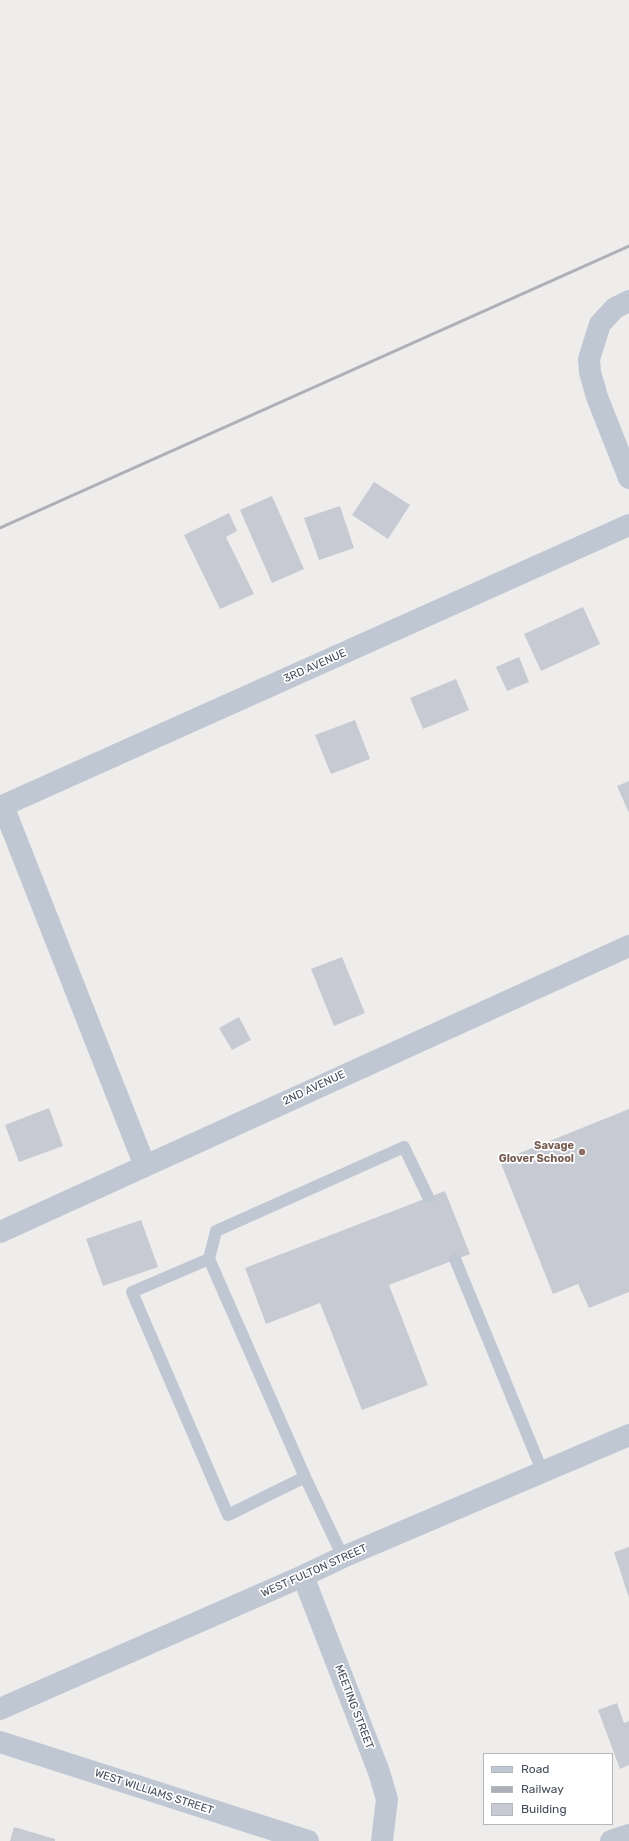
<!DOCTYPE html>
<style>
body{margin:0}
#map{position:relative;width:629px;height:1841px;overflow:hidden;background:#efecec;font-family:Rubik,sans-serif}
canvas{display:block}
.legend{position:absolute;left:483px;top:1753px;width:130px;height:72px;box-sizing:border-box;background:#fff;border:1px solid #b4b8bd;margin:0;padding:5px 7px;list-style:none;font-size:12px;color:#444d5a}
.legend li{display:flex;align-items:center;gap:8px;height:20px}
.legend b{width:20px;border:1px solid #b4b8bd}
</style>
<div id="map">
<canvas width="629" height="1841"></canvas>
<ul class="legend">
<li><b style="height:5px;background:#bfc7d3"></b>Road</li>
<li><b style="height:5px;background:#aeb0b7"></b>Railway</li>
<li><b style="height:11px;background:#c8cad3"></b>Building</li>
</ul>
</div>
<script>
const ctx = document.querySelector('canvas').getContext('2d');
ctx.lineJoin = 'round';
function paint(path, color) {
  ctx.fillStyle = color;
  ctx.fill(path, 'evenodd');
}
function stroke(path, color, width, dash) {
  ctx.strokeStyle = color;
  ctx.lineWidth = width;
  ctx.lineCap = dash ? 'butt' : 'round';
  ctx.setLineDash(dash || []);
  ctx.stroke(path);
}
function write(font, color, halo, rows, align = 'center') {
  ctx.font = font + ' Rubik,sans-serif';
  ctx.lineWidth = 3.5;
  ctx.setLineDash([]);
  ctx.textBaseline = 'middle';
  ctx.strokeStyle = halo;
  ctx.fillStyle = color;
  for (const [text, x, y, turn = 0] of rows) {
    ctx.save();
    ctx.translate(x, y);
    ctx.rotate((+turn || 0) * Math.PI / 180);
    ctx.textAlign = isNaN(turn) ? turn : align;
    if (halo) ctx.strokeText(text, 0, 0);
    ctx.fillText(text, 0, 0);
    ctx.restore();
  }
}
paint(new Path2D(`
 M 374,482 L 410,505 L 388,539 L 352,515 Z
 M 272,496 L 304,569 L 272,583 L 240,510 Z
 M 340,506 L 354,548 L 319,560 L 304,518 Z
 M 229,513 L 237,531 L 226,537 L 254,594 L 220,609 L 184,535 Z
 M 583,607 L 600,644 L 541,671 L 524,634 Z
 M 519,657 L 529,682 L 507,691 L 496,667 Z
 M 456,679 L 469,710 L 423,729 L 410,698 Z
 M 355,720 L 370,759 L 331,774 L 315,735 Z
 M 629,781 L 629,813 L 617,786 Z
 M 342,957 L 365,1013 L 334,1026 L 311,969 Z
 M 239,1017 L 251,1040 L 232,1050 L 219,1028 Z
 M 49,1108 L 63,1146 L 19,1162 L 5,1125 Z
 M 629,1109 L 629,1292 L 589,1308 L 578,1284 L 553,1294 L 500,1161 Z
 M 445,1191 L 470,1254 L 389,1285 L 428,1385 L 362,1410 L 320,1303 L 266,1324 L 245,1268 Z
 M 141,1220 L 158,1267 L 103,1286 L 86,1239 Z
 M 629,1547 L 629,1598 L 614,1552 Z
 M 617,1703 L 624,1723 L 629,1721 L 629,1765 L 620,1769 L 598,1710 Z
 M 14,1827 L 55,1839 L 55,1841 L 10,1841 Z`), '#c8cad3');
stroke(new Path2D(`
 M 209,1259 L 132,1292 L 228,1515 L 305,1477
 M 455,1259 L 543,1473
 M 343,1557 L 305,1477 L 209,1259 L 216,1231 L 404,1147 L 428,1197`), '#bfc7d3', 12);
stroke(new Path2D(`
 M 629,301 L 615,308 L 600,324 L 589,359 L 590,372 L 597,397 L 629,478
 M 3,806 L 145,1166
 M 0,807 L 629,525
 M 0,1232 L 629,946
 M 303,1576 L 379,1772 L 387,1799 L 382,1841
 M 0,1742 L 308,1841
 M 611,1841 L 629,1835`), '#bfc7d3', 22);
stroke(new Path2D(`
 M 0,1709 L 303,1576 L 343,1557 L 629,1435`), '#bfc7d3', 22);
stroke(new Path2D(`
 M 0,528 L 629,246`), '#aeb0b7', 3);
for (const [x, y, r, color] of [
 [582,1152,4,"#8d6e63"]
]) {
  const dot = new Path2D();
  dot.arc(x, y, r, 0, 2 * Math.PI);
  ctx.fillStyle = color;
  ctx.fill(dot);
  stroke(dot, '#fff', 1.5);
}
write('11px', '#444d5a', '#fff', [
 ["3RD AVENUE",315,666,-24],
 ["2ND AVENUE",314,1088,-25],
 ["WEST FULTON STREET",314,1571,-24],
 ["MEETING STREET",354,1707,69],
 ["WEST WILLIAMS STREET",154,1792,18]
]);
write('bold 11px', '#785e54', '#fff', [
 ["Savage",574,1146],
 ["Glover School",574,1159]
], 'right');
</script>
